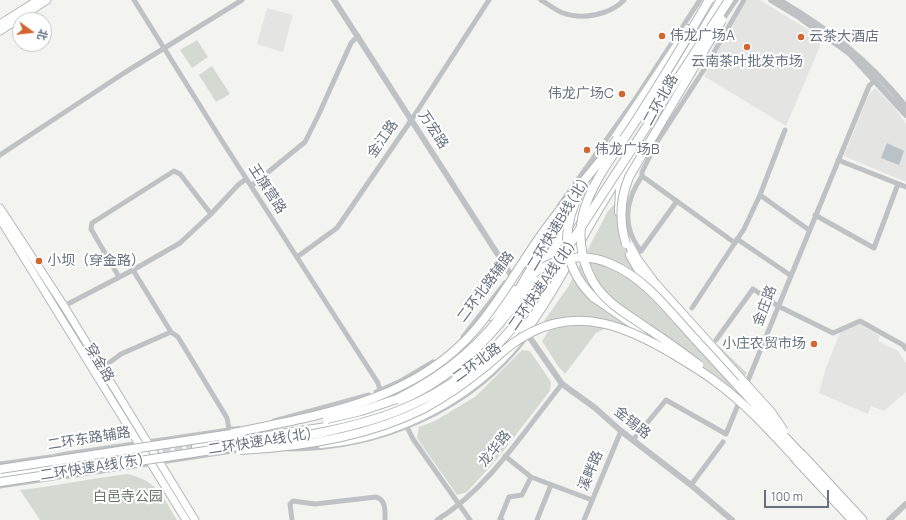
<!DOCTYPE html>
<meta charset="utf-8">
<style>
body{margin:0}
#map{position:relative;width:906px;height:520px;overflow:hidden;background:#f3f4f0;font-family:Manrope,"Noto Sans SC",sans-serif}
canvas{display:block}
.north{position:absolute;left:12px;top:12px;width:40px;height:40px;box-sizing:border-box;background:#fff;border:1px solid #c1c6cb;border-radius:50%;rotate:105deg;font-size:11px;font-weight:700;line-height:16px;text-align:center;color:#65717e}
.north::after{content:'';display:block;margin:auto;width:14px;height:18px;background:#d36630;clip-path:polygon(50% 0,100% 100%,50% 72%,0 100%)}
.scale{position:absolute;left:764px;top:490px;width:65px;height:18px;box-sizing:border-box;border:2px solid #65717e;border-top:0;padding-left:5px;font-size:12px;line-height:14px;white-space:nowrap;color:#65717e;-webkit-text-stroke:3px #fff;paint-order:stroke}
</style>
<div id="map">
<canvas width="906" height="520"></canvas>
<div class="north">北</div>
<div class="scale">100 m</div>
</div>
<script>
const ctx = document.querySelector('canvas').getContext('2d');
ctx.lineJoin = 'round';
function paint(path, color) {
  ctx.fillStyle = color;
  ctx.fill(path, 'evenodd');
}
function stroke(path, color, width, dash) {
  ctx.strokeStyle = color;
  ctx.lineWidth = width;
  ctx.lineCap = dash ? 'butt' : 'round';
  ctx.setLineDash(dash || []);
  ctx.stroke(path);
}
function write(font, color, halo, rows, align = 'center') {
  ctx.font = font + ' Manrope,"Noto Sans SC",sans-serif';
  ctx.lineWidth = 4;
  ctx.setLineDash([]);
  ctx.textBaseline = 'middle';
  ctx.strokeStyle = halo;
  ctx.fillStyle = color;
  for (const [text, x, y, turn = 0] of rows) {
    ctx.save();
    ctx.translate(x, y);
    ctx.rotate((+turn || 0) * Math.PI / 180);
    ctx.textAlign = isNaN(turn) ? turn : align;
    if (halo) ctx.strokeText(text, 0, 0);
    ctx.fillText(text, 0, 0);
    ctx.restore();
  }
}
paint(new Path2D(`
 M 747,0 L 760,0 L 823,39 L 786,126 L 704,76 Z
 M 267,8 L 293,15 L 283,52 L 257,44 Z
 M 875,88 L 894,107 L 906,124 L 906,182 L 844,156 L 868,96 Z
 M 858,323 L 880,336 L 878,341 L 898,351 L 906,363 L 906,392 L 884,411 L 871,406 L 868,414 L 819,393 L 825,370 L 841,330 Z`), '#e4e5e3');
paint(new Path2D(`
 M 197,40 L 208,57 L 192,68 L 180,50 Z
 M 212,66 L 230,94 L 216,102 L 199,75 Z
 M 620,198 L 625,227 L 637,260 L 655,285 L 747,373 L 729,393 L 632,335 L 608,327 L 596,333 L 565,374 L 558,366 L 542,341 L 551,327 L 544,321 L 568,287 L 608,211 Z
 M 522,350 L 530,351 L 551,382 L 550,391 L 497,459 L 467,492 L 457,495 L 417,438 L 419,427 L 435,421 L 476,396 Z
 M 128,474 C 158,482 162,495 177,520 L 40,520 L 20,490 C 57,486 92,478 128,474 Z`), '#d4dad1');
paint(new Path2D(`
 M 887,143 L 904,151 L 899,165 L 881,158 Z`), '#b9c2c7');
stroke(new Path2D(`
 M 103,458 L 196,444`), '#d0d3d4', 8, [8, 4]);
const secondary = new Path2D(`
 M 0,24 L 38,0
 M 0,31 L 47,0
 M 0,208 L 64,306 L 195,520
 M 0,219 L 186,520`);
const primary = new Path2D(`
 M 666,90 L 721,0
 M 594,217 L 627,163
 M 492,354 L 519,327 L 562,267
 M 327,424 C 467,398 516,307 587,197
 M 196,447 L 333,426
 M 0,477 L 103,461`);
const trunk = new Path2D(`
 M 611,144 L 688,29
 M 619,212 L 620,189 L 634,150
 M 625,237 L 637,259 L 654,282 L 743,381
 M 630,255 L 649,288
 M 593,297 L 660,343
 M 490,316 L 515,290
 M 397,399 C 444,376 485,343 513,299 C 532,270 546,238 565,209
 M 321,444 C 394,438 472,399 518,341 C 549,302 572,255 597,212`);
const motorway = new Path2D(`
 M 801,454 L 862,520
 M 796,459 L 853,520`);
stroke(secondary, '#b2b6ba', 9);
stroke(primary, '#b3b6b9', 10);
stroke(trunk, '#b2b5b8', 10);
stroke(motorway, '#b2b5b8', 11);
stroke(new Path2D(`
 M 134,0 L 222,141 L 378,383 L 380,391
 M 541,0 C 548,4 555,10 563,13 C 582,20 610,15 624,0
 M 721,22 L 736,0
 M 0,155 L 124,73 L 242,0
 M 838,160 L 906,187
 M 642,176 C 638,183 633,190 631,198 C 624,216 629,237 641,251 L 677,201
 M 251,186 L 305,142 L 318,116 L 351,43 L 358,36
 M 760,195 L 809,230
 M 559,206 L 634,101 L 700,0
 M 815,215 L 874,248 L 898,184
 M 737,239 L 790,275
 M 735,243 L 642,176 L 642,172 L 657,142 L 705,68 L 744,0
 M 297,257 L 337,228 L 412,119 L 489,0
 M 133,270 L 171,332 L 178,337 L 227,418 L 229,429 L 233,429
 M 119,277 L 91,229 L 92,223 L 174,171 L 180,174 L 211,214
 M 64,306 L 133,270 L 180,243 L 211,214 L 238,185 L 246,179
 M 692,308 L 744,229 L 760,195 L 785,130
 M 463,337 L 505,283
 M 716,340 L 753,289 L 778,306 L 833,333 L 860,321 L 903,345 L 906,349
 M 102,368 L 121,354 L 171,332
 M 376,392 L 401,381 L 433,362
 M 274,421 L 369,395
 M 407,427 L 413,439 L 470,520
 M 633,440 L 666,400 L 726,434 L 869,86 L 876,79
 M 289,449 C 380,449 472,410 527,336
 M 505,456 L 531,477 L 592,500
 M 0,464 L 50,457
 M 691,485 L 723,442
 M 0,486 L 54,478
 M 292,520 L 290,504 L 293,501 L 315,504 L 376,497 C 386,500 385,510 385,520
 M 437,520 C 488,489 525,430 562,384
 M 502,520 L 500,519 L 509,497 L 522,495 L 531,477
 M 537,520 L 551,485
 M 584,520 L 621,431`), '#bfc2c5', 5);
stroke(new Path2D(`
 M 334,0 L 511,275
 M 771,0 L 799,17 L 849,53 L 906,115
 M 779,0 C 830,30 869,61 906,107
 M 528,335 L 562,384 L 594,407 L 621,431 L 691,485 L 732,520
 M 253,430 L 273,432
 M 47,459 L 63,455 L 239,429
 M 50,477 L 66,476 L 242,449
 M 889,520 L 906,504`), '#bfc2c5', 6);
stroke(secondary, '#fff', 7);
stroke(primary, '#fff', 8);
stroke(trunk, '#fff', 8);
stroke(motorway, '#fff', 9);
const trunkBridge = new Path2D(`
 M 581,190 C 561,228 561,265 593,297
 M 626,244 C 619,221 620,199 629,177 L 722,20
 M 534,273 C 557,257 584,252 611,264 C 645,278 670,312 694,338 C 730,377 765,416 801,454
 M 699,365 C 682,352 665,340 647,328 C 630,316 611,306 598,289 C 582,267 577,239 583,214 C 592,180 618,149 637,119 C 662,80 686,40 709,0
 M 743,381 L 771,412 L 784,431
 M 327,419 L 361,411 L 397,399
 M 233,433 C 320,415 413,402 475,330 C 501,300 519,266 542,234 C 565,201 593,172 617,139
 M 240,450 C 302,447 367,437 423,409 C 443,398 463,385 481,370 C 498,357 512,341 532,332 C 582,307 629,328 673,354 C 687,363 702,371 716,382 C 746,404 771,432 796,459
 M 0,469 L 238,433
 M 0,482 C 71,471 142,460 212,450 C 343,430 441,424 527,310 L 729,0`);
stroke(trunkBridge, '#b2b5b8', 10, []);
stroke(trunkBridge, '#fff', 8);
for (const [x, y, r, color] of [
 [662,36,4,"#d36630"],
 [801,37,4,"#d36630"],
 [747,47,4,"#d36630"],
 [622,94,4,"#d36630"],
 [587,150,4,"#d36630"],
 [39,261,4,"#d36630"],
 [814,344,4,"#d36630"]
]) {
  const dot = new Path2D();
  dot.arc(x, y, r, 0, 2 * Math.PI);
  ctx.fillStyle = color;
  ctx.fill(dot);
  stroke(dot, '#fff', 1.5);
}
write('14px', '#65717e', '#fff', [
 ["伟龙广场A",670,36],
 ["云茶大酒店",809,37],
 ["云南茶叶批发市场",747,62,"center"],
 ["伟龙广场C",614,94,"right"],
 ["伟龙广场B",595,150],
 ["小坝（穿金路）",47,261],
 ["小庄农贸市场",806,344,"right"]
], 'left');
write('14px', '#65717e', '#fff', [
 ["二环北路",661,100,-61],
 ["万宏路",433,130,57],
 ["金江路",383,139,-55],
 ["王旗营路",267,189,57],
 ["二环快速B线(北)",558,225,-59],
 ["二环快速A线(北)",542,286,-55],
 ["二环北路辅路",486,287,-53],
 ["金庄路",765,306,-69],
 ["穿金路",99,363,59],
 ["二环北路",477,363,-36],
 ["金锡路",632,423,39],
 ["二环东路辅路",89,439,-9],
 ["二环快速A线(北)",260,442,-9],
 ["龙华路",495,449,-51],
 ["二环快速A线(东)",92,468,-9],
 ["溪畔路",591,471,-67]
]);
write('14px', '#657663', '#fff', [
 ["白邑寺公园",128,497]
]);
</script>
